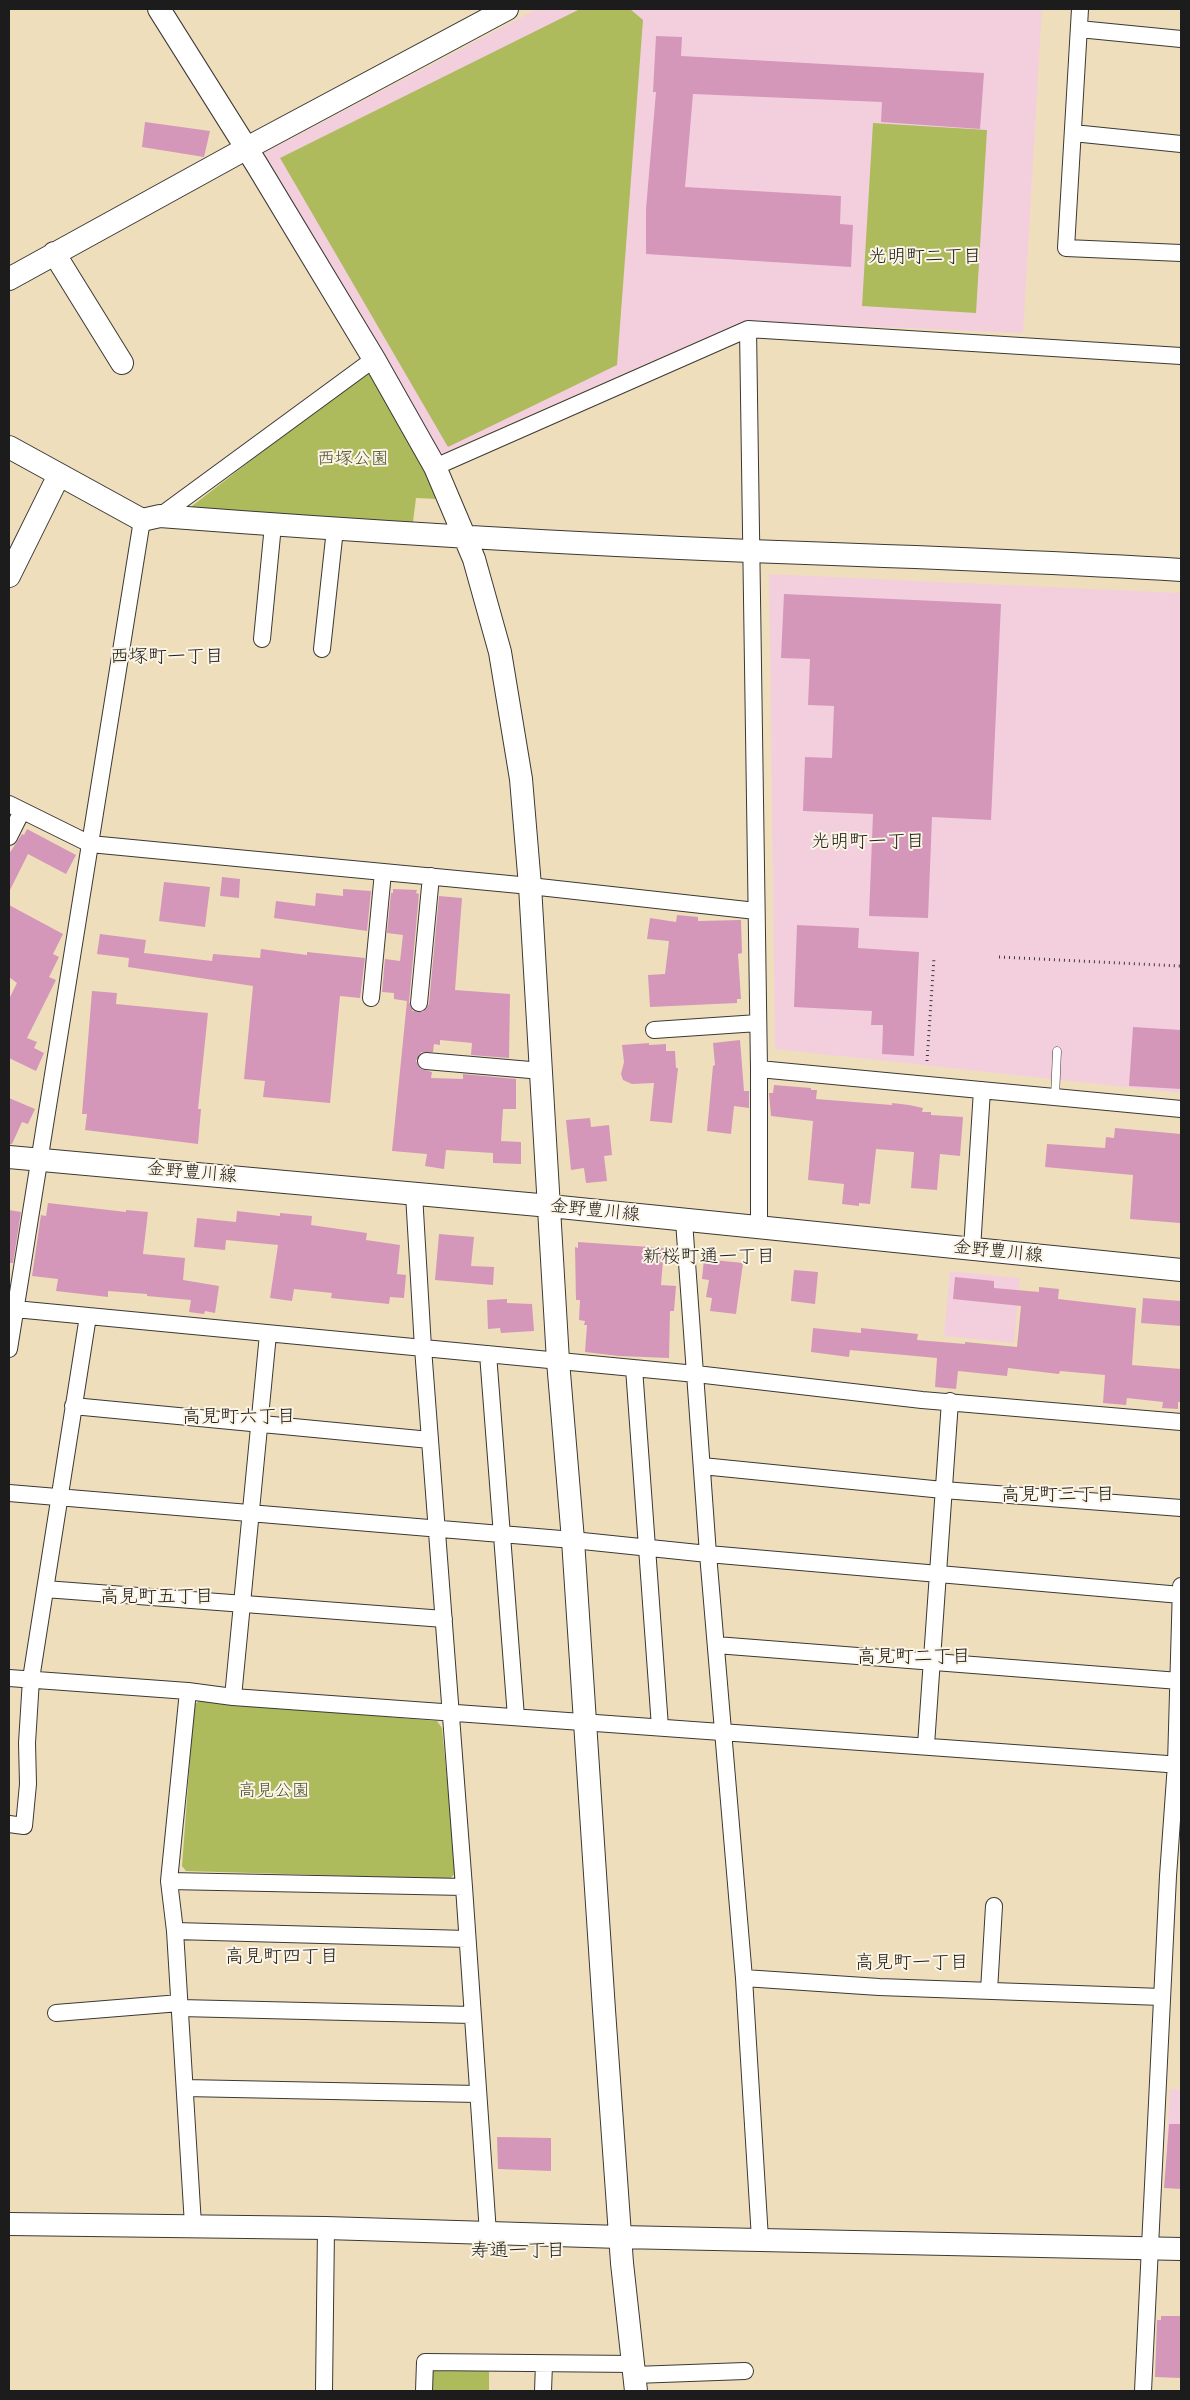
<!DOCTYPE html>
<meta charset="utf-8">
<style>
body{margin:0}
#map{position:relative;width:1190px;height:2400px;overflow:hidden;background:#efdebc;font-family:"Balsamiq Sans",sans-serif}
canvas{display:block}
.frame{position:absolute;inset:0;border:10px solid #1c1c1c;pointer-events:none}
</style>
<div id="map">
<canvas width="1190" height="2400"></canvas>
<div class="frame"></div>
</div>
<script>
const ctx = document.querySelector('canvas').getContext('2d');
ctx.lineJoin = 'round';
function paint(path, color) {
  ctx.fillStyle = color;
  ctx.fill(path, 'evenodd');
}
function stroke(path, color, width, dash) {
  ctx.strokeStyle = color;
  ctx.lineWidth = width;
  ctx.lineCap = dash ? 'butt' : 'round';
  ctx.setLineDash(dash || []);
  ctx.stroke(path);
}
function write(font, color, halo, rows, align = 'center') {
  ctx.font = font + ' "Balsamiq Sans","Klee One",sans-serif';
  ctx.lineWidth = 4;
  ctx.setLineDash([]);
  ctx.textBaseline = 'middle';
  ctx.strokeStyle = halo;
  ctx.fillStyle = color;
  for (const [text, x, y, turn = 0] of rows) {
    ctx.save();
    ctx.translate(x, y);
    ctx.rotate((+turn || 0) * Math.PI / 180);
    ctx.textAlign = isNaN(turn) ? turn : align;
    if (halo) ctx.strokeText(text, 0, 0);
    ctx.fillText(text, 0, 0);
    ctx.restore();
  }
}
paint(new Path2D(`
 M 537,9 L 1042,9 L 1023,333 L 743,321 L 441,454 L 264,153 Z
 M 769,574 L 1181,593 L 1181,1093 L 775,1049 Z
 M 950,1271 L 1020,1278 L 1014,1343 L 944,1336 Z
 M 1170,2089 L 1181,2090 L 1181,2149 L 1166,2148 Z`), '#f3cfde');
paint(new Path2D(`
 M 580,9 L 630,9 L 643,20 L 617,365 L 448,447 L 280,158 Z
 M 873,123 L 987,130 L 976,313 L 862,306 Z
 M 365,372 L 375,373 L 414,443 L 436,499 L 416,498 L 413,522 L 194,515 L 192,506 Z
 M 199,1701 L 437,1721 L 442,1728 L 456,1872 L 450,1879 L 186,1871 L 182,1866 L 194,1705 Z
 M 432,2369 L 489,2370 L 489,2391 L 432,2391 Z`), '#adbb5d');
paint(new Path2D(`
 M 656,36 L 682,37 L 681,56 L 984,73 L 980,129 L 881,122 L 882,102 L 693,94 L 685,187 L 841,196 L 840,224 L 853,225 L 851,267 L 646,254 L 646,209 L 656,92 L 653,92 Z
 M 145,122 L 210,131 L 204,157 L 142,147 Z
 M 784,594 L 1001,604 L 991,820 L 932,817 L 928,918 L 869,916 L 873,814 L 803,811 L 805,757 L 832,758 L 834,706 L 808,705 L 810,659 L 781,658 Z
 M 27,829 L 76,855 L 66,874 L 28,854 L 9,892 L 9,854 L 22,834 L 24,835 Z
 M 222,877 L 240,879 L 239,898 L 220,896 Z
 M 164,882 L 210,887 L 205,927 L 159,921 Z
 M 343,889 L 371,891 L 367,931 L 274,918 L 276,901 L 315,906 L 316,893 L 343,896 Z
 M 393,889 L 417,890 L 416,893 L 419,894 L 409,1002 L 413,1011 L 423,1012 L 429,1004 L 439,896 L 462,898 L 455,990 L 510,994 L 509,1058 L 471,1055 L 472,1043 L 440,1040 L 440,1045 L 434,1044 L 433,1052 L 421,1052 L 416,1061 L 421,1069 L 432,1072 L 431,1078 L 463,1079 L 463,1074 L 516,1079 L 516,1109 L 503,1109 L 501,1141 L 521,1142 L 521,1164 L 493,1163 L 493,1153 L 446,1150 L 444,1169 L 425,1166 L 427,1154 L 392,1151 L 407,1001 L 394,999 L 394,993 L 382,992 L 385,959 L 400,961 L 403,935 L 387,933 L 391,893 L 393,893 Z
 M 9,905 L 63,934 L 53,954 L 59,957 L 49,977 L 56,980 L 27,1038 L 37,1042 L 34,1048 L 44,1053 L 36,1071 L 9,1058 L 9,999 L 17,983 L 9,977 Z
 M 677,915 L 698,917 L 698,921 L 741,920 L 742,953 L 738,954 L 741,999 L 737,999 L 737,1003 L 650,1007 L 648,975 L 665,974 L 669,941 L 647,939 L 650,918 L 676,922 Z
 M 797,925 L 859,928 L 858,948 L 919,952 L 914,1056 L 882,1054 L 883,1025 L 871,1025 L 872,1011 L 794,1007 Z
 M 100,934 L 146,940 L 144,953 L 212,961 L 213,954 L 260,958 L 261,949 L 307,955 L 307,952 L 365,958 L 360,998 L 340,996 L 330,1103 L 263,1097 L 265,1081 L 244,1079 L 253,986 L 128,967 L 129,958 L 97,954 Z
 M 92,991 L 117,993 L 116,1004 L 208,1013 L 198,1109 L 201,1109 L 198,1144 L 85,1130 L 87,1114 L 82,1114 Z
 M 1133,1027 L 1181,1030 L 1181,1089 L 1129,1086 Z
 M 740,1040 L 744,1091 L 749,1091 L 749,1108 L 734,1106 L 731,1134 L 707,1131 L 713,1066 L 715,1065 L 713,1043 Z
 M 649,1043 L 649,1045 L 666,1044 L 666,1051 L 675,1051 L 676,1068 L 678,1068 L 672,1123 L 650,1121 L 654,1083 L 632,1084 L 623,1080 L 621,1074 L 624,1062 L 622,1045 Z
 M 774,1085 L 811,1088 L 811,1090 L 817,1090 L 816,1099 L 892,1105 L 892,1103 L 909,1105 L 923,1108 L 922,1112 L 931,1112 L 931,1115 L 963,1117 L 960,1156 L 940,1154 L 937,1190 L 911,1188 L 914,1152 L 876,1149 L 870,1204 L 859,1203 L 859,1206 L 842,1204 L 844,1184 L 808,1180 L 813,1121 L 771,1116 L 769,1093 L 773,1093 Z
 M 9,1098 L 35,1109 L 28,1124 L 22,1122 L 12,1144 L 9,1144 Z
 M 590,1118 L 591,1127 L 609,1125 L 612,1155 L 604,1156 L 607,1181 L 586,1183 L 584,1168 L 571,1170 L 566,1120 Z
 M 1115,1128 L 1181,1134 L 1180,1223 L 1130,1219 L 1133,1175 L 1045,1167 L 1047,1144 L 1105,1148 L 1106,1137 L 1114,1138 Z
 M 48,1203 L 126,1212 L 126,1210 L 148,1212 L 143,1254 L 185,1258 L 183,1280 L 219,1286 L 215,1313 L 205,1311 L 204,1314 L 189,1312 L 191,1300 L 147,1296 L 147,1294 L 108,1291 L 108,1297 L 56,1291 L 58,1279 L 32,1276 L 41,1215 L 46,1216 Z
 M 9,1210 L 21,1212 L 13,1263 L 9,1263 Z
 M 237,1211 L 280,1216 L 280,1213 L 312,1216 L 311,1225 L 367,1233 L 366,1240 L 400,1245 L 397,1274 L 406,1275 L 404,1298 L 390,1297 L 389,1304 L 331,1298 L 332,1293 L 294,1289 L 292,1301 L 270,1298 L 278,1245 L 226,1240 L 225,1250 L 194,1247 L 197,1218 L 236,1222 Z
 M 439,1234 L 474,1237 L 471,1266 L 494,1267 L 493,1285 L 435,1280 Z
 M 578,1242 L 664,1248 L 661,1285 L 676,1286 L 674,1311 L 670,1311 L 669,1358 L 619,1356 L 585,1352 L 587,1325 L 584,1325 L 585,1321 L 579,1320 L 580,1300 L 576,1300 L 575,1247 L 578,1248 Z
 M 704,1259 L 743,1263 L 736,1314 L 710,1311 L 712,1298 L 706,1297 L 709,1280 L 702,1279 Z
 M 794,1270 L 818,1272 L 815,1304 L 791,1301 Z
 M 955,1277 L 994,1281 L 994,1288 L 1039,1292 L 1039,1287 L 1059,1289 L 1058,1299 L 1136,1308 L 1132,1365 L 1181,1369 L 1181,1402 L 1178,1402 L 1178,1409 L 1162,1408 L 1163,1402 L 1127,1398 L 1126,1405 L 1103,1403 L 1105,1375 L 1060,1371 L 1059,1374 L 1008,1368 L 1007,1376 L 958,1371 L 956,1389 L 935,1387 L 937,1358 L 850,1350 L 849,1357 L 811,1352 L 813,1328 L 861,1333 L 861,1328 L 918,1334 L 917,1340 L 965,1344 L 965,1342 L 1017,1347 L 1021,1306 L 953,1299 Z
 M 1143,1298 L 1181,1301 L 1181,1326 L 1141,1323 Z
 M 507,1299 L 507,1303 L 532,1304 L 534,1331 L 501,1333 L 500,1328 L 488,1329 L 487,1300 Z
 M 1169,2124 L 1181,2124 L 1181,2189 L 1164,2188 Z
 M 497,2137 L 551,2138 L 551,2171 L 498,2169 Z
 M 1161,2316 L 1181,2316 L 1181,2378 L 1155,2377 L 1157,2320 L 1161,2320 Z`), '#d497b9');
const lane = new Path2D(`
 M 1055,1097 L 1057,1051`);
const street = new Path2D(`
 M 1080,9 L 1066,248 L 1181,253
 M 1079,29 L 1181,39
 M 1073,133 L 1181,144
 M 748,329 L 759,1069 L 759,1228
 M 435,467 L 748,329 L 1181,356
 M 160,516 L 374,359
 M 262,639 L 273,525
 M 322,649 L 335,529
 M 9,804 L 90,844 L 530,886 L 756,911
 M 9,837 L 22,811
 M 371,998 L 383,872
 M 419,1003 L 431,876
 M 654,1030 L 758,1023
 M 426,1061 L 542,1071
 M 759,1069 L 1181,1109
 M 414,1194 L 423,1348 L 464,1887 L 488,2233
 M 684,1221 L 708,1554 L 744,1978 L 760,2239
 M 972,1249 L 982,1090
 M 15,1309 L 696,1374 L 922,1400 L 1181,1422
 M 9,1349 L 142,520
 M 488,1354 L 516,1717
 M 634,1368 L 660,1727
 M 73,1406 L 430,1440
 M 702,1466 L 943,1490 L 1181,1508
 M 9,1493 L 573,1540 L 708,1554 L 1181,1595
 M 45,1589 L 444,1619
 M 716,1645 L 1179,1681
 M 9,1678 L 188,1691 L 233,1697 L 1181,1765
 M 188,1691 L 169,1881 L 175,1931 L 193,2225
 M 233,1697 L 268,1334
 M 926,1745 L 950,1401
 M 9,1824 L 24,1826 L 28,1784 L 27,1743 L 31,1679 L 88,1316
 M 169,1881 L 464,1887
 M 175,1931 L 467,1939
 M 744,1978 L 879,1987 L 1162,1997
 M 989,1991 L 994,1906
 M 180,2008 L 472,2015
 M 56,2013 L 180,2003
 M 185,2088 L 477,2094
 M 634,2375 L 745,2371
 M 324,2391 L 326,2228
 M 424,2391 L 425,2362 L 634,2364
 M 543,2391 L 544,2364
 M 1143,2391 L 1168,1876 L 1176,1764 L 1181,1586`);
const secondary = new Path2D(`
 M 159,9 L 257,165 L 374,359 L 435,467 L 474,559 L 500,652 L 521,779 L 530,886 L 558,1361 L 573,1540 L 604,2010 L 622,2263 L 636,2391
 M 54,253 L 122,363
 M 9,279 L 247,148 L 507,9
 M 9,447 L 142,520 L 160,516 C 356,531 553,543 750,551 C 894,556 1037,561 1181,570
 M 9,576 L 59,475
 M 9,1157 L 550,1206 L 1181,1270
 M 9,2224 L 326,2228 L 620,2237 L 1181,2249`);
stroke(lane, '#3c3934', 9);
stroke(street, '#3c3934', 18);
stroke(secondary, '#3c3934', 24);
stroke(new Path2D(`
 M 999,957 L 1181,966
 M 927,1061 L 934,958`), '#3c3934', 3, [1, 4]);
stroke(lane, '#fff', 8);
stroke(street, '#fff', 16);
stroke(secondary, '#fff', 22);
write('18px', '#4f5433', '#fcf5e5', [
 ["西塚公園",353,459],
 ["高見公園",274,1791]
]);
write('18px', '#1c1c1c', '#fcf5e5', [
 ["金野豊川線",192,1173,5],
 ["金野豊川線",595,1211,6],
 ["金野豊川線",998,1252,6]
]);
write('19px', '#1c1c1c', '#fcf5e5', [
 ["光明町二丁目",925,257],
 ["西塚町一丁目",167,657],
 ["光明町一丁目",868,842],
 ["新桜町通一丁目",709,1257],
 ["高見町六丁目",239,1417],
 ["高見町三丁目",1058,1495],
 ["高見町五丁目",157,1597],
 ["高見町二丁目",914,1657],
 ["高見町四丁目",282,1957],
 ["高見町一丁目",912,1963],
 ["寿通一丁目",518,2251]
]);
</script>
